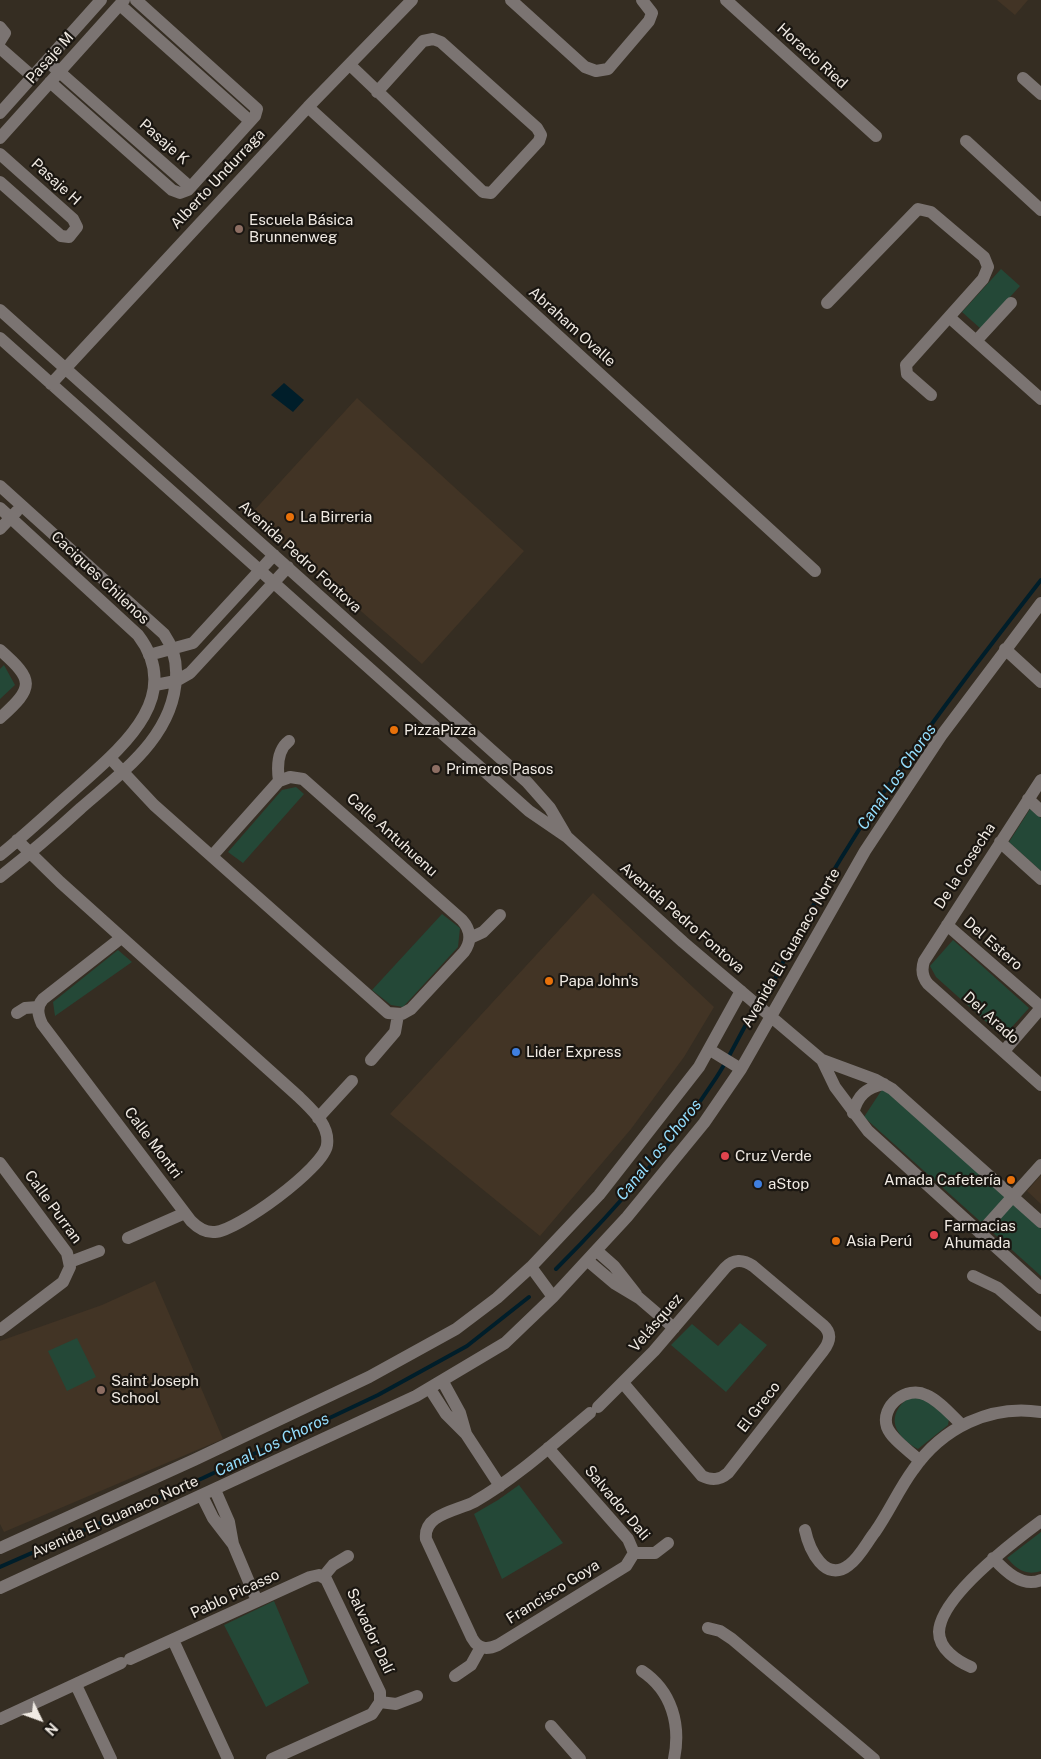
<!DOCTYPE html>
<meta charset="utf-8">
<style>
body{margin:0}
#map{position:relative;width:1041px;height:1759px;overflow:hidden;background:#352d22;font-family:"Public Sans",sans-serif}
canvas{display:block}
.north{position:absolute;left:15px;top:1694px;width:50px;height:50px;-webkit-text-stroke:4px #1a1611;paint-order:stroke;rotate:132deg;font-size:14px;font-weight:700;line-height:20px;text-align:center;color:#f0eae3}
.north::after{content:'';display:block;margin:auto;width:18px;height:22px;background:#f0eae3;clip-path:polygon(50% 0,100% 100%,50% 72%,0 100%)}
</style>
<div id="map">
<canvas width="1041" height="1759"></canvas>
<div class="north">N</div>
</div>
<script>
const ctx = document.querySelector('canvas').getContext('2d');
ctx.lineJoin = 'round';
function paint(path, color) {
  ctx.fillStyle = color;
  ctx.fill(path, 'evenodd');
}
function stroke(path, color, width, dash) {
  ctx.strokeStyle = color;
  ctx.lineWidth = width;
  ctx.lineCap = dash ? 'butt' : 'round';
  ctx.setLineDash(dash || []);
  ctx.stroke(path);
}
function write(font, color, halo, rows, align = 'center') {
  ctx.font = font + ' "Public Sans",sans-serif';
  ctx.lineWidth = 4.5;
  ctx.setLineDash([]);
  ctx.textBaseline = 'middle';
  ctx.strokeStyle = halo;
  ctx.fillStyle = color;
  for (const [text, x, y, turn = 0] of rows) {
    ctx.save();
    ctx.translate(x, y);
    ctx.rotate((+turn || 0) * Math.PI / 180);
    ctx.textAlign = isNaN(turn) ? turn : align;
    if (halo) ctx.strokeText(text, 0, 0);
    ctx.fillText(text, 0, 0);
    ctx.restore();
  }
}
paint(new Path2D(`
 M 997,0 L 1028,0 L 1015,15 Z
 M 357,398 L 524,551 L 422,664 L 250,515 Z
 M 593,893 L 714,1007 L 684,1057 L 631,1129 L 540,1236 L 390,1114 Z
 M 1041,1175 L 1041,1204 L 1027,1191 Z
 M 155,1281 L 223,1439 L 4,1532 L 0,1524 L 0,1341 L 102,1305 Z`), '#423425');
paint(new Path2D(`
 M 1001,269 L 1020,286 L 981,329 L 962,312 Z
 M 4,665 L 15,685 L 0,699 L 0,669 Z
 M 296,787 L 304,794 L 243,863 L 228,852 L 282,790 Z
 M 1030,809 L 1041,818 L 1041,871 L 1009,842 Z
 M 442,914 L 460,928 L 458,947 L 403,1007 L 391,1005 L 372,990 Z
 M 953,940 L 1029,1008 L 1003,1037 L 936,977 L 930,966 Z
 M 118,950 L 132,962 L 55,1016 L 53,1002 Z
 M 883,1088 L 1041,1229 L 1041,1276 L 864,1117 Z
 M 740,1323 L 767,1345 L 726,1392 L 671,1345 L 692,1324 L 718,1346 Z
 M 77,1338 L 96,1377 L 67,1391 L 48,1351 Z
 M 910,1397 L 927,1400 L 949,1419 L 948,1425 L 918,1449 C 894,1436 884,1415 910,1397 Z
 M 519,1485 L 563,1543 L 502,1579 L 474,1514 L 498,1500 Z
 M 1041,1532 L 1041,1571 C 1025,1576 1017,1569 1007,1558 Z
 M 274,1601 L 309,1683 L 266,1707 L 224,1625 Z`), '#244837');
paint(new Path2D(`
 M 284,383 L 304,400 L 293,412 L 271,395 Z`), '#001e2a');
stroke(new Path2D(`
 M 772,985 C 841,838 942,708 1041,580
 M 556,1269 C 613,1212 672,1145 716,1078 C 728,1060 737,1040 748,1021
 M 0,1567 L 203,1478 L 378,1395 L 467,1346 L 529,1297`), '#001e2a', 4);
stroke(new Path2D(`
 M 511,0 L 585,67 L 596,71 L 608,69 L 649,21 L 652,13 L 642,0
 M 726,0 L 876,136
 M 120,5 L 250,121
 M 0,27 L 5,33 L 0,41
 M 0,48 L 33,77
 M 47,61 L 190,187
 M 350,65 L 483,192 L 491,193 L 539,141 L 541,135 L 537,128 L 441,42 L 433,39 L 423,41 L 377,92
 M 1023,78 L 1041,94
 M 50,82 L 172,190 L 180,193 L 188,190 L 255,116 L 257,109 L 136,0
 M 308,107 L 815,571
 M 0,113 L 101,0
 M 0,138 L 124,0
 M 966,141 L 1041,210
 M 0,154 L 73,219 L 77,227 L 69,237 L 61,236 L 0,182
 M 827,303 L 918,209 L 931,212 L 984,257 L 988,267 L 983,279 L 906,365 L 907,374 L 931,395
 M 0,310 L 527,782 L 550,808 L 567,837
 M 949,317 L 1041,399
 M 0,338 L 529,811 L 567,837 L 683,942 L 822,1060 L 876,1080 L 892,1089 L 1041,1222
 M 976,341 L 1011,303
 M 51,384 L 308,107 L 412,0
 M 0,486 L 164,634 C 173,647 177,660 176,677 C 174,736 122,772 81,808 C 55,832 28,855 0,877
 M 0,508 L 138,635 C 187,699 116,752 72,792 C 48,813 25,835 0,855
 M 0,529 L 17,511
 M 1005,649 L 1041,682
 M 0,650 C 34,680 35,687 0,718
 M 149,655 L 193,643 L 274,555
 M 155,685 L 176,681 L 190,673 L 288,567
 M 110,758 L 154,805 L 388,1013 L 402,1014 L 411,1009 L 464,952 C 472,941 471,930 462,920 L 303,779 L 290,777 L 279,781 L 212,856
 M 1041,780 L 924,961 C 921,970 922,977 928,984 L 1041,1085
 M 279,781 C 277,767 277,750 289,741
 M 1028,799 L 1041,811
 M 17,840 L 60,882 L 299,1097 C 312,1110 330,1125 327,1145 C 324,1168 237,1231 215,1232 C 205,1233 198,1228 191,1221 L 42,1024 C 38,1015 36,1007 43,999 L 121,938
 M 1000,842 L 1041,879
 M 947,925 L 1041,1007
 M 470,938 L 483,932 L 500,915
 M 17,1013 L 25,1008 L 38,1007
 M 710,1050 L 741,1069
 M 1004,1051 L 1041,1008
 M 371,1060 L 395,1032 L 398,1015
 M 822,1060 L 835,1087 L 868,1131 L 1041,1288
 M 853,1113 C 858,1095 866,1088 884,1084
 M 318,1118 L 352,1081
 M 0,1163 L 67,1253 L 70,1267 L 63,1282 L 0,1330
 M 980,1233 L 1041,1165
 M 128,1238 L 185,1213
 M 597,1251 L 614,1266 L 636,1294
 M 588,1261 L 614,1283 L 639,1298 L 674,1328
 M 70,1262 L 99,1251
 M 531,1267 L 553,1297
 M 973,1276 L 998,1288 L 1041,1325
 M 443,1382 L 460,1413 L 466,1434
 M 430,1389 L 446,1414 L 466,1434 L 500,1486
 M 598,1407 L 654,1351 L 725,1268 C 733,1259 743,1259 753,1266 L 823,1325 C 832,1333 830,1342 823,1351 L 728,1473 C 720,1480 712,1481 702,1476 L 623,1383
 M 590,1413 C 553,1444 516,1478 474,1502 C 457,1511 423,1514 426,1539 L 472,1638 C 478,1649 487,1650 498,1645 L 626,1566 L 634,1553
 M 548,1448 L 628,1539 L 634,1553
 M 920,1461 C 910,1451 892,1440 887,1427 C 880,1406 907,1385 926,1395 C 940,1401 951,1415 962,1425
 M 215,1490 L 229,1522 L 233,1544 L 257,1601
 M 202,1496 L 213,1518 L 233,1544
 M 805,1530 C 809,1549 825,1584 849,1565 C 860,1557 867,1542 875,1532 C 889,1512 899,1489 913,1470 C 942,1428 990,1404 1041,1412
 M 0,1548 L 194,1460 L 369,1377 L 456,1329 L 497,1298 L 531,1267 L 599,1195 L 699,1067 L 741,991
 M 634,1553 L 655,1553 L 668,1543
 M 993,1558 C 1005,1571 1022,1588 1041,1580
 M 323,1577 L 333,1565 L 348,1556
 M 0,1588 L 416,1396 L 505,1343 L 553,1297 L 627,1217 L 704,1123 L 741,1069 L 865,851 L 941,736 L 1041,603
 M 708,1628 L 720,1631 L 732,1639 L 874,1759
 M 173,1640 L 228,1759
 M 130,1659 L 310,1577 L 319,1575 L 326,1579 L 380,1692 L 380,1702 L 372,1714 L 272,1759
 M 971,1667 C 957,1661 939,1649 939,1632 C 940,1597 1014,1541 1041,1521
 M 642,1671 C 672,1691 681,1725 674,1759
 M 455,1676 L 471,1665 L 481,1647
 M 76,1685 L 111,1759
 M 380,1702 L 396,1704 L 417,1696
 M 0,1719 L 121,1663
 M 551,1726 L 580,1759`), '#7b7472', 12);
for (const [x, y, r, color] of [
 [239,229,5,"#8d6e63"],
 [290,517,5,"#e8710a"],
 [394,730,5,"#e8710a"],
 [436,769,5,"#8d6e63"],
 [549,981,5,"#e8710a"],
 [516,1052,5,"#3f7fe0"],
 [725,1156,5,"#e0444e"],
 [1011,1180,5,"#e8710a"],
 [758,1184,5,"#3f7fe0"],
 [934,1235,5,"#e0444e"],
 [836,1241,5,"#e8710a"],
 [101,1390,5,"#8d6e63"]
]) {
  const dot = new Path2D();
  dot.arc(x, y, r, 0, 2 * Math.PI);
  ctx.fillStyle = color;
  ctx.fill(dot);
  stroke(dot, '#1a1611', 2);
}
write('15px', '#f0eae3', '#1a1611', [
 ["Horacio Ried",812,56,42],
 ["Pasaje M",50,58,-48],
 ["Pasaje K",164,142,41],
 ["Alberto Undurraga",218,179,-47],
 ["Pasaje H",56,182,42],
 ["Abraham Ovalle",572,327,42],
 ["Avenida Pedro Fontova",300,557,42],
 ["Caciques Chilenos",100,578,43],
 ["Calle Antuhuenu",392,835,42],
 ["De la Cosecha",965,866,-57],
 ["Avenida Pedro Fontova",682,918,41],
 ["Del Estero",993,944,41],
 ["Avenida El Guanaco Norte",791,948,-60],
 ["Del Arado",991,1018,42],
 ["Calle Montri",153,1143,53],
 ["Calle Purran",53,1207,54],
 ["Velásquez",656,1323,-49],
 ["El Greco",759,1407,-52],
 ["Salvador Dali",617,1503,50],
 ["Avenida El Guanaco Norte",115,1517,-24],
 ["Francisco Goya",553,1592,-32],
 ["Pablo Picasso",235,1594,-25],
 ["Salvador Dalí",370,1631,65]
]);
write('15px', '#f0eae3', '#1a1611', [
 ["Escuela Básica",249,220],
 ["Brunnenweg",249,237],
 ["La Birreria",300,517],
 ["PizzaPizza",404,730],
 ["Primeros Pasos",446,769],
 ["Papa John's",559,981],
 ["Lider Express",526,1052],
 ["Cruz Verde",735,1156],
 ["Amada Cafetería",1001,1180,"right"],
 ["aStop",768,1184],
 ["Farmacias",944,1226],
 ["Ahumada",944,1243],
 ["Asia Perú",846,1241],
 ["Saint Joseph",111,1381],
 ["School",111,1398]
], 'left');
write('italic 16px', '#94defe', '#1a1611', [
 ["Canal Los Choros",897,777,-55],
 ["Canal Los Choros",659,1150,-51],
 ["Canal Los Choros",272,1445,-26]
]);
</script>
